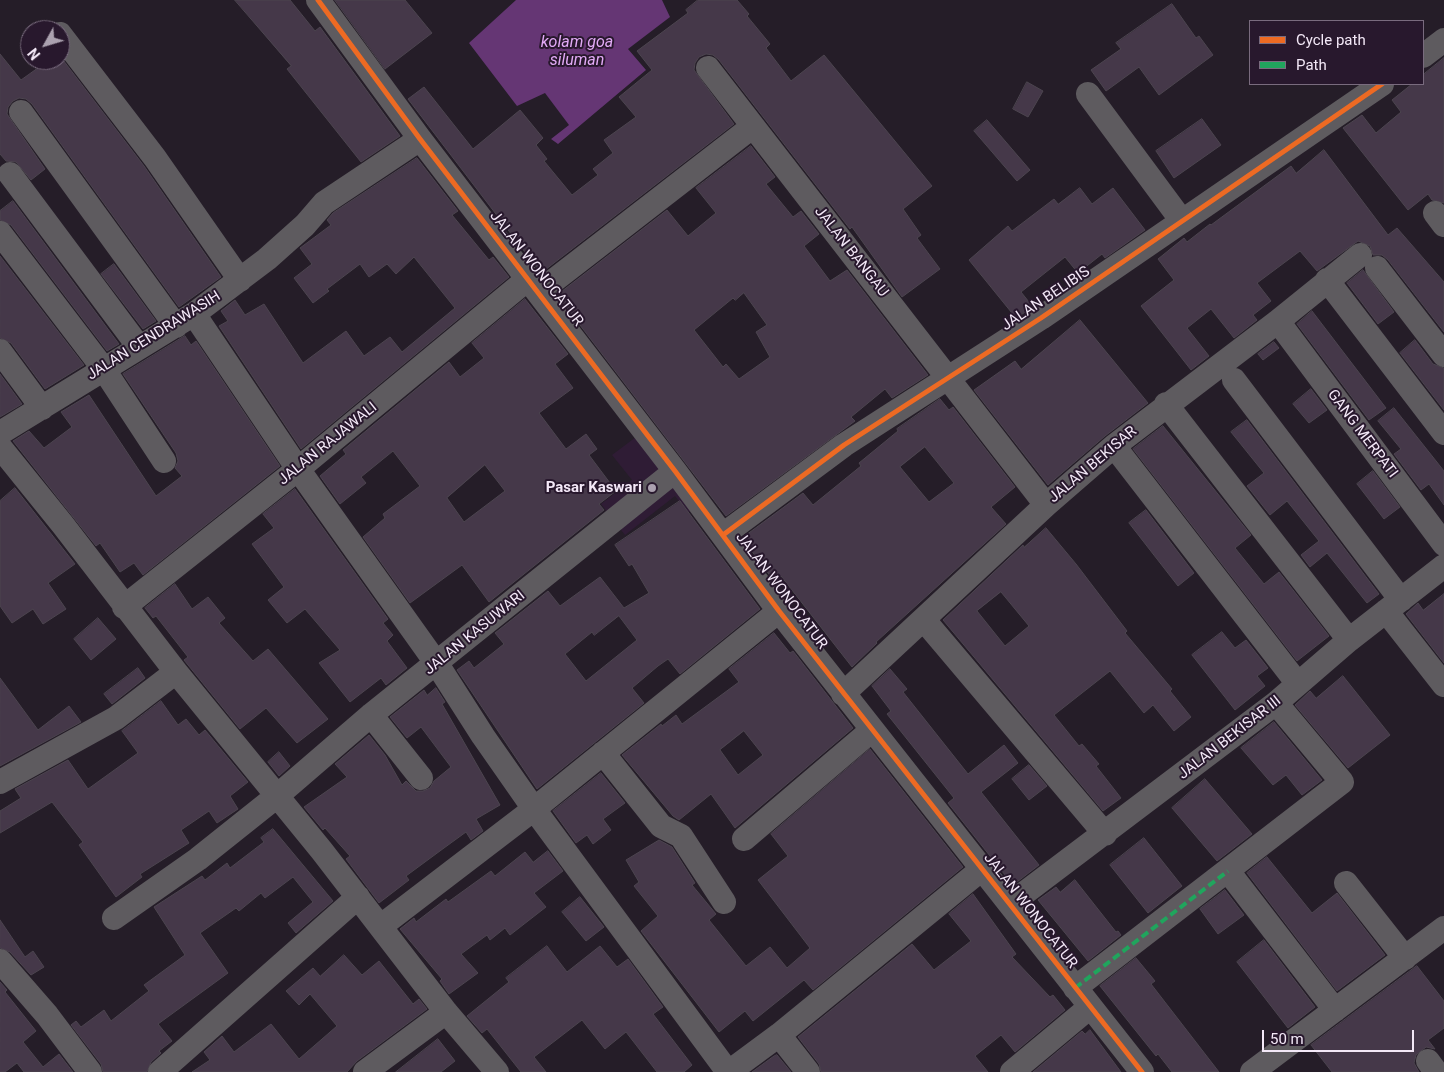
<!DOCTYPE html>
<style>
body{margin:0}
#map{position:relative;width:1444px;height:1072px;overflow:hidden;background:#251d28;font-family:Roboto,sans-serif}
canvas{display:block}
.legend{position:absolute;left:1249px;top:20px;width:175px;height:65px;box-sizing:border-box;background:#28182d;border:1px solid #796b7e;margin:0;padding:6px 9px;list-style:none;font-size:15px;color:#f3e8f7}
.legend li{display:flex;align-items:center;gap:10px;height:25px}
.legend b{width:25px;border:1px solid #796b7e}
.north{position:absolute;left:20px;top:20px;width:50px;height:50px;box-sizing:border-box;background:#28182d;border:1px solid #796b7e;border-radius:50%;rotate:231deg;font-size:14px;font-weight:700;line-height:20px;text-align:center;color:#f3e8f7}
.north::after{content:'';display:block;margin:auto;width:18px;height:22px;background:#aba1af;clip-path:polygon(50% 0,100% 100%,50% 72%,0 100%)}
.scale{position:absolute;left:1262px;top:1030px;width:152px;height:22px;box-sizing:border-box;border:2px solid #f3e8f7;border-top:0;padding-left:6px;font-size:15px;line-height:18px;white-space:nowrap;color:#f3e8f7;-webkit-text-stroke:4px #28182d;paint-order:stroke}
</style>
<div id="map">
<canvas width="1444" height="1072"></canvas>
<ul class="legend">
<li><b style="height:6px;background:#ed6a23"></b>Cycle path</li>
<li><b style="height:6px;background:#20a55d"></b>Path</li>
</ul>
<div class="north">N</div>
<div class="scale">50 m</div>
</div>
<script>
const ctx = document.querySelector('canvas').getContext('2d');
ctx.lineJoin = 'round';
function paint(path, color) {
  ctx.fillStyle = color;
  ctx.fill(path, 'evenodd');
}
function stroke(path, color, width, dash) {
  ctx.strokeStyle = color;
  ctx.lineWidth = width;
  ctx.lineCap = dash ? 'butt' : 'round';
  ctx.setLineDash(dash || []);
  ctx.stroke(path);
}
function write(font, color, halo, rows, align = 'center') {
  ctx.font = font + ' Roboto,sans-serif';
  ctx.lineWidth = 4;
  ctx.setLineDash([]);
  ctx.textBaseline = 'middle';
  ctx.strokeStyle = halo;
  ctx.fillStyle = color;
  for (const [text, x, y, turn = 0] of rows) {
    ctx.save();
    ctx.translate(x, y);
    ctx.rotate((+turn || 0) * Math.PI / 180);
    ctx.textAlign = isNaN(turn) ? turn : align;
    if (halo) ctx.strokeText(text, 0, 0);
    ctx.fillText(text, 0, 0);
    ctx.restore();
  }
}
paint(new Path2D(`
 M 640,434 L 696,507 L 688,513 L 675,496 L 625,535 L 601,504 L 632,480 L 612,455 Z`), '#2f1c35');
paint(new Path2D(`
 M 516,0 L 662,0 L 670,17 L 628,49 L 646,70 L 558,144 L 551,139 L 569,125 L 545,93 L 517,106 L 469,43 Z`), '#653674');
const building = new Path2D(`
 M 235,0 L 290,0 L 315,31 L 320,27 L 400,136 L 361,162 L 287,69 L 291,66 Z
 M 335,0 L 405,0 L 432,33 L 385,69 Z
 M 698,0 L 737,0 L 749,14 L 747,16 L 770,44 L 766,48 L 791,81 L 824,55 L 932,186 L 903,209 L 921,235 L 917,238 L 940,269 L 902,297 L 852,227 L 850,229 L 719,60 L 713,55 L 706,54 L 699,57 L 695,63 L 694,70 L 734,124 L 541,273 L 408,99 L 424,87 L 473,149 L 520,110 L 543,138 L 536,145 L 547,159 L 544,161 L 572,195 L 598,175 L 593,169 L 613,153 L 604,140 L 636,117 L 619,97 L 652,70 L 637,51 L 688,13 L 686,10 Z
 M 1172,4 L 1196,38 L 1199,36 L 1213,55 L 1159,95 L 1139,67 L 1106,91 L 1091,70 L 1121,49 L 1116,43 Z
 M 0,54 L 21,80 L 49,60 L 63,60 L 144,166 L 221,277 L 179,307 L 32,104 L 26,99 L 19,98 L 13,101 L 8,107 L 7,114 L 45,169 L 31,180 L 16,162 L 6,161 L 0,154 Z
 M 1444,58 L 1444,203 L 1432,200 L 1428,194 L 1408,210 L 1343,128 L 1362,115 L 1376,133 L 1401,112 L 1392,100 L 1412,84 L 1423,84 L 1423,75 Z
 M 1027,82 L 1043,91 L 1028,117 L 1013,109 Z
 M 1202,119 L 1221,145 L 1174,178 L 1156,151 Z
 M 987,120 L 1030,170 L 1017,181 L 974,131 Z
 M 751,146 L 775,177 L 766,184 L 793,217 L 801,211 L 819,234 L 804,246 L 830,281 L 847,270 L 928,375 L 892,398 L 885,389 L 851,417 L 855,421 L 726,516 L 557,295 L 667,210 L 688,236 L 716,213 L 696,188 ZM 744,293 L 767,325 L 756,332 L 770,357 L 739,379 L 726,364 L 723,367 L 694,330 L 733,298 L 735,300 Z
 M 1324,150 L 1388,235 L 1397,228 L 1444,282 L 1444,332 L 1388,260 L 1382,255 L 1373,255 L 1370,246 L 1358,241 L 1317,271 L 1300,251 L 1257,283 L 1271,301 L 1253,315 L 1257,320 L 1234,338 L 1211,309 L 1187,328 L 1209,356 L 1191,370 L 1141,306 L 1174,280 L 1158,259 L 1184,238 L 1187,242 L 1210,224 L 1211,225 L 1291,166 L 1296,173 Z
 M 417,158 L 458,211 L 452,215 L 489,260 L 493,257 L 509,277 L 301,449 L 219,326 L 228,321 L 221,311 L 235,300 L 245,315 L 264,304 L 303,363 L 346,331 L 364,356 L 390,337 L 402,352 L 455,308 L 414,257 L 396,274 L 387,264 L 369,277 L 360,264 L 327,289 L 329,291 L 313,303 L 294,278 L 312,264 L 300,248 L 331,225 L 327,220 L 333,213 Z
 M 1080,188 L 1092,204 L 1113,188 L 1145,230 L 1105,258 L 1102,254 L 1078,273 L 1065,257 L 1021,292 L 1033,307 L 1016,318 L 969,260 L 1008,226 L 1012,231 L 1054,199 L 1058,204 Z
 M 13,201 L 119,344 L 107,351 L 11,225 L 0,220 L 0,211 Z
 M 0,256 L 84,365 L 45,389 L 11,343 L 0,338 Z
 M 114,264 L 156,321 L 143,329 L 101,274 Z
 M 1363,270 L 1394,312 L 1378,324 L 1347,283 Z
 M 525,299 L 568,354 L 555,364 L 573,388 L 539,413 L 566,449 L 586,434 L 597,449 L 589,455 L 616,491 L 599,504 L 604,510 L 489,602 L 462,565 L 410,603 L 363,537 L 385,518 L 383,514 L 420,486 L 393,451 L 361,477 L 366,483 L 340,504 L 320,476 L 346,454 L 343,450 L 449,362 L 460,377 L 484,358 L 472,343 ZM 485,465 L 505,491 L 464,522 L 447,498 Z
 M 1312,311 L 1386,408 L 1369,420 L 1297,324 Z
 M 1080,320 L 1148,403 L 1105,436 L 1048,485 L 974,390 L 1015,361 L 1021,369 Z
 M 185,336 L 191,345 L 196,341 L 280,466 L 143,575 L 134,563 L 120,572 L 100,543 L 96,546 L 13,441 L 29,431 L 44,448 L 72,427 L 61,412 L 89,395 L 156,496 L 182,476 L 175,468 L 178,461 L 176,453 L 123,374 Z
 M 1415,340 L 1433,364 L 1444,368 L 1444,410 L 1400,353 Z
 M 1274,342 L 1279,348 L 1263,360 L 1258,354 Z
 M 0,374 L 22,404 L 0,417 Z
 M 1311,389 L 1327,410 L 1309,423 L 1293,404 Z
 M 940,399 L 949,410 L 953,407 L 1015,487 L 991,507 L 1006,524 L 876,642 L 877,643 L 852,667 L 781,576 L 774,581 L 742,538 L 803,493 L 813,505 L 861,466 L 859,463 L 898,431 L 897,429 ZM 925,447 L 954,483 L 929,502 L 900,467 Z
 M 1394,408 L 1444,471 L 1444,505 L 1429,484 L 1421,490 L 1394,454 L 1401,449 L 1378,421 Z
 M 1247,420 L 1379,594 L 1367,603 L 1327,553 L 1310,567 L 1301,555 L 1319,541 L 1287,501 L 1270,515 L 1247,486 L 1264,473 L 1231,432 Z
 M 1163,426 L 1251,535 L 1235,548 L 1264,584 L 1279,572 L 1329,636 L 1297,661 L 1133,449 Z
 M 1373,471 L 1400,507 L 1384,519 L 1357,484 Z
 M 15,488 L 75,564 L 48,583 L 66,609 L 43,624 L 33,609 L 12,623 L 0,606 L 0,501 Z
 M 295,489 L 388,619 L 383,623 L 393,635 L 387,641 L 407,668 L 386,685 L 381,678 L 350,702 L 319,663 L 340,650 L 305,609 L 287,623 L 268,600 L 284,587 L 252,544 L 274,528 L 263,514 Z
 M 680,501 L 760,609 L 680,674 L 668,659 L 658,666 L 632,688 L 644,703 L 537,789 L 457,670 L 469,661 L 474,668 L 504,644 L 495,633 L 548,591 L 560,606 L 600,577 L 624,608 L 649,593 L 632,564 L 629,566 L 615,545 ZM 619,616 L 637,640 L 586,681 L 565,654 L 592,632 L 594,635 Z
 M 1146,510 L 1194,573 L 1178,586 L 1129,523 Z
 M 1046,528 L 1076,564 L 1127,631 L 1125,633 L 1172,689 L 1170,691 L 1191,717 L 1174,731 L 1153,705 L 1144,713 L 1110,671 L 1054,715 L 1079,746 L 1082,744 L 1099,764 L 1096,766 L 1121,798 L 1103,811 L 943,620 L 1023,545 L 1024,547 ZM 1001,592 L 1029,626 L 1005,646 L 977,611 Z
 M 175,584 L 192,609 L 208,597 L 225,618 L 219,623 L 253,661 L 268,649 L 328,719 L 297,743 L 266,708 L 240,729 L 184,660 L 188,657 L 156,616 L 153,618 L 145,608 Z
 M 1444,594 L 1444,663 L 1406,614 L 1418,603 L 1423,610 Z
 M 98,618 L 116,639 L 91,660 L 74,639 Z
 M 1222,632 L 1235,648 L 1246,640 L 1268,668 L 1257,676 L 1265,686 L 1235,710 L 1192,655 Z
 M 774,633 L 790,653 L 793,651 L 853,728 L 735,828 L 711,794 L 679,820 L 673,816 L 622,755 L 661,724 L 662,726 L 676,715 L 682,724 L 739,682 L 729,669 ZM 744,731 L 763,755 L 738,775 L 720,750 Z
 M 138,668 L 145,678 L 112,704 L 104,694 Z
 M 890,669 L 907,689 L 903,692 L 968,774 L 1004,745 L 1018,763 L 981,792 L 1039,865 L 1013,885 L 948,803 L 954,798 L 887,714 L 891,711 L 872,686 Z
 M 1343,676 L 1390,735 L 1348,768 L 1295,705 L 1310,691 L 1316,698 Z
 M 0,678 L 38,730 L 69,706 L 81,722 L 0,766 Z
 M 436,688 L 445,702 L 442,704 L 500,805 L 476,819 L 483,831 L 471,840 L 466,832 L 444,848 L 406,876 L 409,880 L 379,903 L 346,859 L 350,856 L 325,828 L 323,830 L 304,807 L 347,777 L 335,764 L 369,735 L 385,755 L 402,785 L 406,781 L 416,791 L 423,791 L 430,788 L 434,781 L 451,767 L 421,727 L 407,738 L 390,717 L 424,690 L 427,695 Z
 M 161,701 L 178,725 L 186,719 L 199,735 L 205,730 L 248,782 L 230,796 L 238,809 L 217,823 L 209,811 L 181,830 L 189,843 L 140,874 L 142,877 L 116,897 L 79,845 L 83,842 L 52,802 L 0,833 L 0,811 L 21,798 L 15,789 L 68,760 L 88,789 L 138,753 L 122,731 Z
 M 1274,722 L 1322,780 L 1302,795 L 1286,775 L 1273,785 L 1241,748 Z
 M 870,749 L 963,867 L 813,990 L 804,980 L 753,1021 L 745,1011 L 719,1032 L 641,931 L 658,916 L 634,886 L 639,882 L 626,860 L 659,840 L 672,847 L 695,883 L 692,885 L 716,914 L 709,920 L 746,966 L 770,947 L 787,968 L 810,948 L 758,880 L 788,856 L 771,834 Z
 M 279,752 L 290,766 L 279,776 L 268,762 Z
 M 1029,765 L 1047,786 L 1029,800 L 1012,779 Z
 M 601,773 L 625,803 L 603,819 L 611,830 L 593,844 L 587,835 L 576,843 L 553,811 Z
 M 1205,779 L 1252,834 L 1217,861 L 1172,808 Z
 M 273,829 L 333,901 L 296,933 L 288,923 L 313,902 L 293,877 L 265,898 L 261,893 L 239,911 L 236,908 L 200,933 L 228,973 L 158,1024 L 172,1041 L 159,1051 L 161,1053 L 151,1062 L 147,1072 L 103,1072 L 101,1064 L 71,1025 L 76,1021 L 81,1027 L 104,1010 L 111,1021 L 149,991 L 144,985 L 185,955 L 154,907 L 202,876 L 205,880 L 227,863 L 230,868 L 264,842 L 261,838 Z
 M 1144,838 L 1182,886 L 1148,913 L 1110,865 Z
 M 548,851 L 563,871 L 534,893 L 546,907 L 510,935 L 505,928 L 490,940 L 487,935 L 461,954 L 478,973 L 449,994 L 440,981 L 442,979 L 400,929 L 414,918 L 416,922 L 446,899 L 448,902 L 491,871 L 495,876 L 525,852 L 533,862 Z
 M 1267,857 L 1312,913 L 1337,893 L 1385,955 L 1337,991 L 1247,873 Z
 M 1075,880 L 1116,932 L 1118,931 L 1121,935 L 1088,961 L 1038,900 L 1056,887 L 1060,892 Z
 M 1225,890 L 1244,915 L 1218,934 L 1200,909 Z
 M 973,894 L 1016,954 L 1012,957 L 1050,997 L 1053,995 L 1065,1010 L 1015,1052 L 1001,1035 L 975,1056 L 988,1072 L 821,1072 L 819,1064 L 798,1037 L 912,944 L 934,970 L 971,941 L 949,914 Z
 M 580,897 L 604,927 L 586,941 L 562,912 Z
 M 0,920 L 25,957 L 33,951 L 44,967 L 31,975 L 10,952 L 0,948 Z
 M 1264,940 L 1315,1007 L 1288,1028 L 1237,962 Z
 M 547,946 L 567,972 L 600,946 L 617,967 L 628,959 L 663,1007 L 653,1014 L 692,1065 L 684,1072 L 657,1072 L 626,1032 L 605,1049 L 582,1020 L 534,1057 L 546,1072 L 521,1072 L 487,1029 L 482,1033 L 467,1016 L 509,982 L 506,978 Z
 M 344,955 L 362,975 L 379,961 L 413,1004 L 419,999 L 427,1009 L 357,1061 L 347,1072 L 192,1072 L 210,1060 L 204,1052 L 222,1036 L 234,1052 L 271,1024 L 299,1059 L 337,1026 L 310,994 L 299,1005 L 286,991 L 313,968 L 320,976 Z
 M 1136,958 L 1155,981 L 1151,984 L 1219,1072 L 1172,1072 L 1158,1054 L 1156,1056 L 1100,986 Z
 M 1417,966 L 1444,1001 L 1444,1028 L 1428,1040 L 1435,1049 L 1426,1047 L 1416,1055 L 1414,1063 L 1419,1072 L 1332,1072 L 1311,1045 Z
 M 0,982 L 7,990 L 5,992 L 36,1031 L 23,1042 L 43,1067 L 59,1054 L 73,1072 L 24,1072 L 17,1063 L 5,1072 L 0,1072 Z
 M 1090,1030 L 1121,1072 L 1033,1072 L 1082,1031 L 1085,1034 Z
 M 438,1039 L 455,1061 L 441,1072 L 396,1072 Z
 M 777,1055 L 791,1072 L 752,1072 L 774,1056 Z`);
paint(building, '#453849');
stroke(building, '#4c454f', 1);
stroke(new Path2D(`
 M 318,0 L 420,139 L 675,471 L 779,611 L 1142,1072
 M 60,34 L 155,158 L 240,280
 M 1423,56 L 1444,40
 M 708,68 L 1046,505
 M 1088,94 L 1182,221
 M 21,112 L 176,326
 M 10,174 L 139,347
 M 1435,213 L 1444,225
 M 0,233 L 103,368 L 164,461
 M 1377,268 L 1444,355
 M 1327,280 L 1444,433
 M 539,292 L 752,127
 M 194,314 L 298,469 L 437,664 L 483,736 L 534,809 L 728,1072
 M 1280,324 L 1444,544
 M 0,351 L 42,408
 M 1234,380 L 1401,600
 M 1166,404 L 1349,640
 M 0,433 L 194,314 L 267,259 L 305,225 L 324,203 L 420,139
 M 1114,446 L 1298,684
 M 0,447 L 63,525 L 176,672 L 322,851 L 446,1012 L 497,1072
 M 723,535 L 844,445 L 1041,318 L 1382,84
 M 124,607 L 298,469 L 529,278
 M 1386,611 L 1444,685
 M 924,620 L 1105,834
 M 843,694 L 1046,505 L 1114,446 L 1277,322 L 1360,255
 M 371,715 L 421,778
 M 603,753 L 661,826 L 681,836 L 724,902
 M 0,782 L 116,718 L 176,672
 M 744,839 L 872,730
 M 1228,871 L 1335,1010
 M 1346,883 L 1405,958
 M 1010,904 L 1276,703 L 1349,640 L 1444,566
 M 114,918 L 198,859 L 277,796 L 371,715 L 675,471
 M 381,926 L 534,809 L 779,611
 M 0,961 L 47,1015 L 90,1072
 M 1075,988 L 1342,782 L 1276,703
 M 779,1035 L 808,1072
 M 1428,1061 L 1436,1072
 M 160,1072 L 358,897
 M 365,1072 L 446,1012
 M 729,1072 L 779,1035 L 982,869
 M 1012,1072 L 1090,1007
 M 1252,1072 L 1444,928`), '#5e5b5f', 24);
stroke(new Path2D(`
 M 1075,988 L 1228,871`), '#20a55d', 4, [8, 4]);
stroke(new Path2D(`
 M 318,0 L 420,139 L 675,471 L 779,611 L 1142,1072
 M 723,535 L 844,445 L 1041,318 L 1382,84`), '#ed6a23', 5);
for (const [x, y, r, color] of [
 [652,488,5,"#aba1af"]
]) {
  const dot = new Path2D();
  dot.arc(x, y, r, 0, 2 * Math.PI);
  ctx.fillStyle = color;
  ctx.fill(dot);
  stroke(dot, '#28182d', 2);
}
write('15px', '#f3e8f7', '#28182d', [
 ["JALAN BANGAU",851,252,52],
 ["JALAN WONOCATUR",536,269,52],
 ["JALAN BELIBIS",1046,299,-34],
 ["JALAN CENDRAWASIH",154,336,-32],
 ["GANG MERPATI",1362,434,53],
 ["JALAN RAJAWALI",328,444,-39],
 ["JALAN BEKISAR",1093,465,-40],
 ["JALAN WONOCATUR",781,591,53],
 ["JALAN KASUWARI",475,633,-39],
 ["JALAN BEKISAR III",1230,738,-38],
 ["JALAN WONOCATUR",1030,911,52]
]);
write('bold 15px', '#f3e8f7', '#28182d', [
 ["Pasar Kaswari",642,488]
], 'right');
write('italic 16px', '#e2aaf6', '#28182d', [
 ["kolam goa",577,43],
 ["siluman",577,61]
]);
</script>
